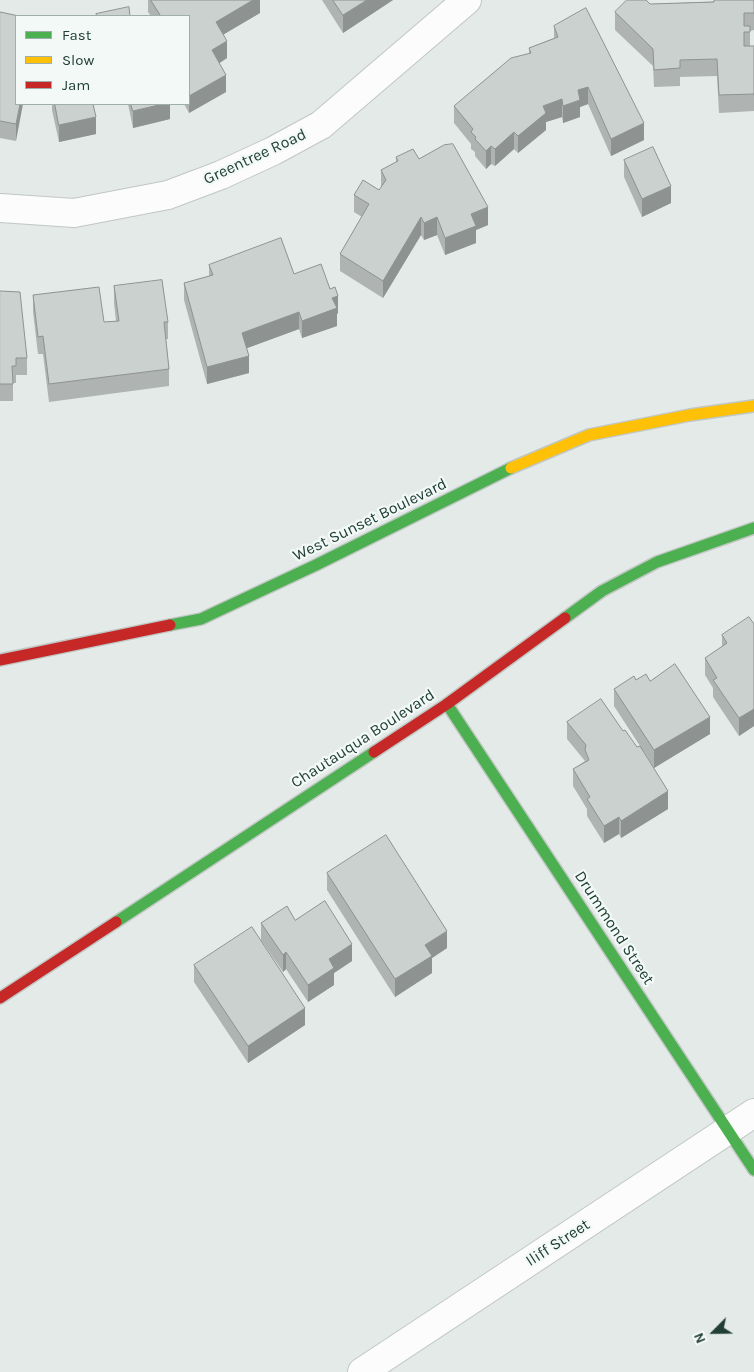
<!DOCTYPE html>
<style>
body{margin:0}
#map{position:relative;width:754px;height:1372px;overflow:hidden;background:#e4eae7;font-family:Karla,sans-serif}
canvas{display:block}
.legend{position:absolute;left:15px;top:15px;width:175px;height:90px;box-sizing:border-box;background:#f2f9f6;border:1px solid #9eaeaa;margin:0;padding:6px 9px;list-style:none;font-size:15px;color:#213e37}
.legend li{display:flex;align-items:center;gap:10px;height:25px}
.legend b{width:25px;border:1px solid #9eaeaa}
.north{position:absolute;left:689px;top:1307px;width:50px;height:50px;-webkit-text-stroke:4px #f2f9f6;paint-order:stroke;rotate:247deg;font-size:14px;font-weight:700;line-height:20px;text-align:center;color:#213e37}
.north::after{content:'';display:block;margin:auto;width:18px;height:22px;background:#213e37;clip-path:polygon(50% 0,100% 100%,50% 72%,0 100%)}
</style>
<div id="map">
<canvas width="754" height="1372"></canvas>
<ul class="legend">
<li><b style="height:6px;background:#4caf50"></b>Fast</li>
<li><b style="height:6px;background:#ffc107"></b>Slow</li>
<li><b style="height:6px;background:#c62828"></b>Jam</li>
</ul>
<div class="north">N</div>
</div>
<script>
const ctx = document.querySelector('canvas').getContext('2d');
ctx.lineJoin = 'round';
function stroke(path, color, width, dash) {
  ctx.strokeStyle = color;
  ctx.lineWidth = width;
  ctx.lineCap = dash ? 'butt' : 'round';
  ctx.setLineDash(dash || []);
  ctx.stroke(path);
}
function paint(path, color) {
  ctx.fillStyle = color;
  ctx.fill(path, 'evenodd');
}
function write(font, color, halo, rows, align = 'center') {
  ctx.font = font + ' Karla,sans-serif';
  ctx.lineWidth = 4.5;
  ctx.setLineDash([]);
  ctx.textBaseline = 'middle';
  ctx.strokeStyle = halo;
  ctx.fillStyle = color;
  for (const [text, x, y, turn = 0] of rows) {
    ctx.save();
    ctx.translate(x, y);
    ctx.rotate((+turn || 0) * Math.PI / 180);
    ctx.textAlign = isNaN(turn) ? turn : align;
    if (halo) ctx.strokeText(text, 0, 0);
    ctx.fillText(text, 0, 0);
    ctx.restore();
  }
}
const street = new Path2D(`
 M 0,208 L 74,213 L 168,195 L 221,175 L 273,151 L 321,125 L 467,0
 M 362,1372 L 754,1113`);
const fast = new Path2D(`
 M 565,618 L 602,591 L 657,562 L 754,528
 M 170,625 L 201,619 L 316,565 L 511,468
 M 447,704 L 754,1170
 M 116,922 L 374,752`);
const slow = new Path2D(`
 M 511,468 L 589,435 L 690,415 L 754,406`);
const jam = new Path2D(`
 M 0,660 L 170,625
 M 374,752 L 447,704 L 565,618
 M 0,998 L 116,922`);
stroke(street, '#c1c7c4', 30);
stroke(fast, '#c0c7c4', 14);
stroke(slow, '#c0c7c4', 14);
stroke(jam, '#c0c7c4', 14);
stroke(street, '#fbfcfb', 28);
stroke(fast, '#4caf50', 11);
stroke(slow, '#ffc107', 11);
stroke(jam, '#c62828', 11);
paint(new Path2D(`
 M 148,0 L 260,0 L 260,13 L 223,34 L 227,58 L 219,63 L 226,92 L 189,113 L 184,104 L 189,104 L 189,16 L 151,16 L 148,12 Z
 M 322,0 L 393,0 L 343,33 Z
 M 754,0 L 754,30 L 750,31 L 750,46 L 754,46 L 754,111 L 719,113 L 717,76 L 680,77 L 680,86 L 654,87 L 653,66 L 615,30 L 615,12 L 650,4 Z
 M 0,12 L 19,16 L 16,141 L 0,138 Z
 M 554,26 L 644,140 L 611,156 L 588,104 L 580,107 L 580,117 L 563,123 L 562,117 L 546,122 L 546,130 L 518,153 L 514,149 L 495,166 L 491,164 L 486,169 L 475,156 L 475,152 L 471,149 L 471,144 L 454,123 L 454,106 L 529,54 L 529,48 L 554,38 Z
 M 52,104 L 101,104 L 94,105 L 96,134 L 59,142 L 52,110 Z
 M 128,104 L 170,104 L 170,119 L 133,128 Z
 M 396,157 L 419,159 L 488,225 L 476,230 L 476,243 L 445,255 L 437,235 L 424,240 L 421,235 L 383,298 L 340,271 L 340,254 L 362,217 L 354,212 L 354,195 L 379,190 L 381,188 L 381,170 L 396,162 Z
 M 624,160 L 671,203 L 642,217 L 624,177 Z
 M 209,265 L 294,274 L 338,313 L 337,314 L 337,326 L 302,338 L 299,329 L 247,348 L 249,373 L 207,384 L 184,300 L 184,283 L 209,276 Z
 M 114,286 L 168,322 L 168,339 L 166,339 L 169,369 L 169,386 L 49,402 L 43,354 L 38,354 L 33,312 L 33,295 L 104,322 L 116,321 L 114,303 Z
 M 0,291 L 27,358 L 27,375 L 16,375 L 16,383 L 13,383 L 13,401 L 0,401 Z
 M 754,624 L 754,726 L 739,736 L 713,697 L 713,688 L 705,675 L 705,658 L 722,647 L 722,635 Z
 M 636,680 L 650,681 L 710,734 L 654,768 L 643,750 L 668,809 L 621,838 L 619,834 L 604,843 L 587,816 L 587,809 L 573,786 L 573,769 L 585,761 L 567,739 L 567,722 L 623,731 L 637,747 L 640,746 L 614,706 L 614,689 Z
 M 327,873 L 447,948 L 432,958 L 432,973 L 395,997 L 327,890 Z
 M 295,920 L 352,961 L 334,973 L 334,985 L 308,1002 L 286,969 L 283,972 L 261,940 L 261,923 Z
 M 194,965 L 305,1025 L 248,1063 L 194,982 Z`), '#afb4b2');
paint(new Path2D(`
 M 253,0 L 260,0 L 260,13 L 216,39 L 216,22 Z
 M 367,0 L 393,0 L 343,33 L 343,15 Z
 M 227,41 L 227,58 L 212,68 L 212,50 Z
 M 226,75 L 226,92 L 189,113 L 189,96 Z
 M 588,87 L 588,104 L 580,107 L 580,117 L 563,123 L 563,106 L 578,90 Z
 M 562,99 L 562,117 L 546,122 L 546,130 L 518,153 L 518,136 L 543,106 Z
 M 20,104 L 23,104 L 16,141 L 16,124 Z
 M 163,104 L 170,104 L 170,119 L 133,128 L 133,111 Z
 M 96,117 L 96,134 L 59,142 L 59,125 Z
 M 644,123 L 644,140 L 611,156 L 611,139 Z
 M 514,132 L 514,149 L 495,166 L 495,149 Z
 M 491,146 L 491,164 L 486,169 L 486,151 Z
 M 671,186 L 671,203 L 642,217 L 642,199 Z
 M 488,207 L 488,225 L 476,230 L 476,243 L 445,255 L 445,238 L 471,214 Z
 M 421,217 L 421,235 L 383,298 L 383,281 Z
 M 437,217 L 437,235 L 424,240 L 424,223 Z
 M 338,296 L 338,313 L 337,314 L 337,326 L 302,338 L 302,321 L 332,298 Z
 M 299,312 L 299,329 L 242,350 L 242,333 Z
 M 249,356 L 249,373 L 207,384 L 207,367 Z
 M 754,709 L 754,726 L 739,736 L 739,718 Z
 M 710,717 L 710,734 L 654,768 L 654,750 Z
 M 668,791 L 668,809 L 621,838 L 621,821 Z
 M 619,817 L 619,834 L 604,843 L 604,826 Z
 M 447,931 L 447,948 L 432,958 L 432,973 L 395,997 L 395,979 L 425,945 Z
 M 352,944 L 352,961 L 334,973 L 334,985 L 308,1002 L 308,985 L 329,959 Z
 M 286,952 L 286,969 L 283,972 L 283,955 Z
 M 305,1008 L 305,1025 L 248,1063 L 248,1046 Z`), '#8e9291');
const building = new Path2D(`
 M 151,0 L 253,0 L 216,22 L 227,41 L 212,50 L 226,75 L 189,96 L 189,16 L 161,16 Z
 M 333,0 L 367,0 L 343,15 Z
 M 627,0 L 646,0 L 650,4 L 714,2 L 714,0 L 754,0 L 754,13 L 744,13 L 744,26 L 750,26 L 750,32 L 744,32 L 744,46 L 754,46 L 754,94 L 719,95 L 717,59 L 680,60 L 680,68 L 654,70 L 653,49 L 615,12 Z
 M 129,7 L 130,16 L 97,16 L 96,14 Z
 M 586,8 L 644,123 L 611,139 L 588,87 L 578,90 L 580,100 L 563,106 L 562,99 L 543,106 L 546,113 L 518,136 L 514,132 L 495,149 L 491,146 L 486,151 L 475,139 L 476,137 L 471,132 L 473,129 L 454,106 L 511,58 L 531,53 L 529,48 L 558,37 L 554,26 Z
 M 0,12 L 19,16 L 16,16 L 16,104 L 20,104 L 16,124 L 0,121 Z
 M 55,104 L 93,104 L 96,117 L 59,125 Z
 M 131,104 L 163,104 L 133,111 Z
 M 453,144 L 488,207 L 471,214 L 476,226 L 445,238 L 437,217 L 424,223 L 421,217 L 383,281 L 340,254 L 369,204 L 354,195 L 363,180 L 379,190 L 386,180 L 381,170 L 398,161 L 396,157 L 413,149 L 419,159 L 444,145 Z
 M 653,147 L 671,186 L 642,199 L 624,160 Z
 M 281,238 L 294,274 L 321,264 L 330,289 L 335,287 L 338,296 L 332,298 L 337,308 L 302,321 L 299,312 L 242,333 L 249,356 L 207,367 L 184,283 L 213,275 L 209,265 Z
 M 162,280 L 168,322 L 164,322 L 169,369 L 49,384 L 43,336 L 38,337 L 33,295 L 99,287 L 104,322 L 119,321 L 114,286 Z
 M 0,291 L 20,292 L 27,358 L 16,358 L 16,366 L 12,366 L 13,384 L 0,384 Z
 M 749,617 L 754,624 L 754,709 L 739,718 L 713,680 L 717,678 L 705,658 L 727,643 L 722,635 Z
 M 675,664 L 710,717 L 654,750 L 614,689 L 634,676 L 636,680 L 646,674 L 650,681 Z
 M 601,699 L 623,731 L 625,730 L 637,747 L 640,746 L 668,791 L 621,821 L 619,817 L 604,826 L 587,799 L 590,797 L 573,769 L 589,760 L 585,750 L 586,745 L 567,722 Z
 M 386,835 L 447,931 L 425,945 L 432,956 L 395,979 L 327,873 Z
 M 325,901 L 352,944 L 329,959 L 334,968 L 308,985 L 286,952 L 283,955 L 261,923 L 287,906 L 295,920 Z
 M 252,927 L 305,1008 L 248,1046 L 194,965 Z`);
paint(building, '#cbd1cf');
stroke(building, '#8e9291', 1);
write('16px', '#213e37', '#f2f9f6', [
 ["Greentree Road",255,157,-25],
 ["West Sunset Boulevard",370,520,-26],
 ["Chautauqua Boulevard",363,739,-33],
 ["Drummond Street",614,928,57],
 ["Iliff Street",558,1243,-33]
]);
</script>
